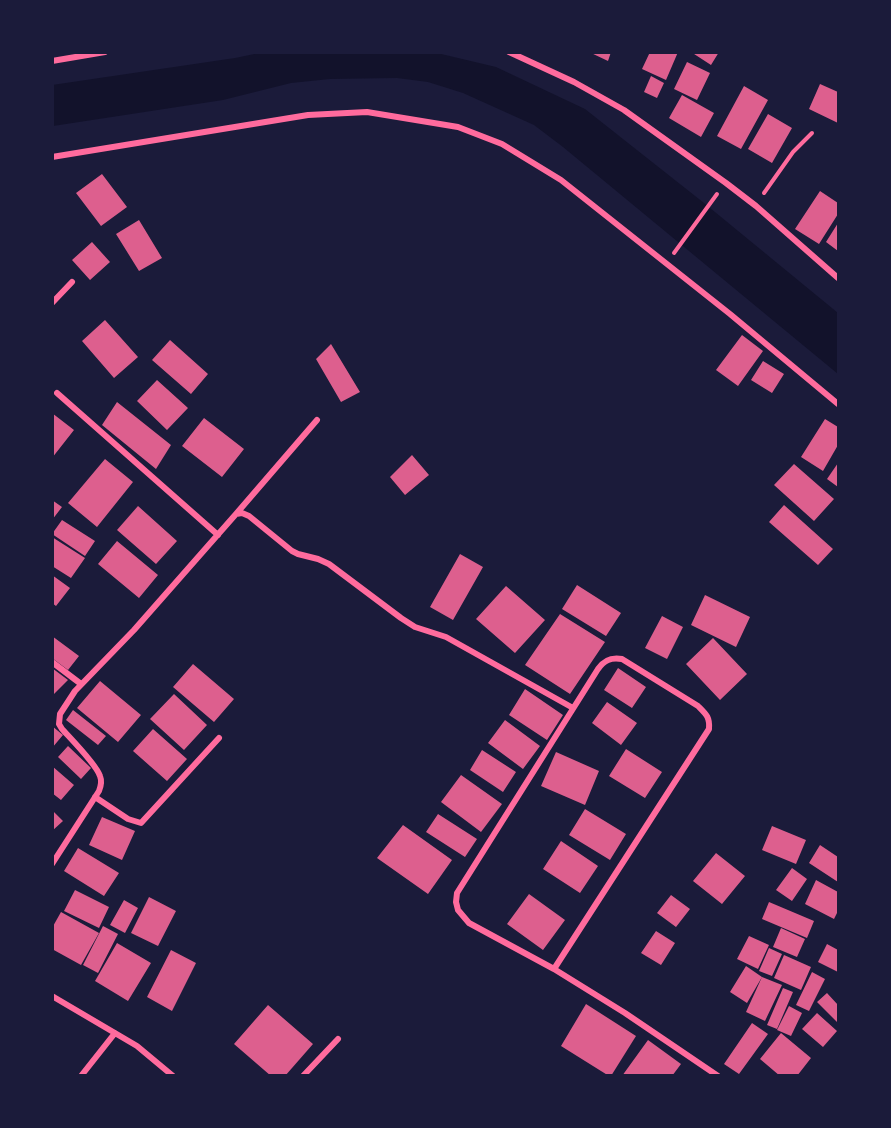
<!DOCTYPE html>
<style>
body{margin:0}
#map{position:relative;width:891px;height:1128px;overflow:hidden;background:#1b1b3a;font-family:"Varela Round",sans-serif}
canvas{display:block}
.frame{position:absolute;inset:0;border:54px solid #1b1b3a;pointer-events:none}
</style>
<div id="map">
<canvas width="891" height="1128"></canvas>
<div class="frame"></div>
</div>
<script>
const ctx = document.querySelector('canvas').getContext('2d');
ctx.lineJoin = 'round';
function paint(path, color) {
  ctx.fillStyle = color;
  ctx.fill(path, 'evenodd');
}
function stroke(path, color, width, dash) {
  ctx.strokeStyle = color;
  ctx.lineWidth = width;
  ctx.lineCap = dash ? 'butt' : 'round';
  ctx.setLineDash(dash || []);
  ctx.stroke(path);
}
paint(new Path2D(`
 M 264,52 L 437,53 L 496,67 L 585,109 L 704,203 L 838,313 L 838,374 L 563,147 L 534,125 L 463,93 L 428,82 L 397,78 L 330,79 L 291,83 L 223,100 L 53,126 L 52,85 L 235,58 Z`), '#12122b');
paint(new Path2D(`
 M 589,52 L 611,52 L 608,61 Z
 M 650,52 L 678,52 L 666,80 L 642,69 Z
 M 691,52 L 719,52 L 711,65 Z
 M 687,62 L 710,73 L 697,100 L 674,89 Z
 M 651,76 L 664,83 L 657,98 L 644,92 Z
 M 820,84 L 838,92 L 838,123 L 809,109 Z
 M 744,86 L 768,100 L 741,149 L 717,136 Z
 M 682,95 L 714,113 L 701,137 L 669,118 Z
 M 768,114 L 792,128 L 772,163 L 748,149 Z
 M 102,174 L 127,207 L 101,226 L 76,193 Z
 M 820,191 L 838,203 L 838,214 L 819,244 L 795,229 Z
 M 139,220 L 162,258 L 139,271 L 116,234 Z
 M 838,223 L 838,251 L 826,242 Z
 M 92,242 L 110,262 L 90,280 L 72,260 Z
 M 105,320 L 138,357 L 114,378 L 82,341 Z
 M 742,335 L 763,351 L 738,386 L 716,370 Z
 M 170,340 L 208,374 L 191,394 L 152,360 Z
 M 331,344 L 360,392 L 341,402 L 316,359 Z
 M 763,361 L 784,374 L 772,393 L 751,380 Z
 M 157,380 L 188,408 L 167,430 L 137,401 Z
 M 117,402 L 171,445 L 156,469 L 102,425 Z
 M 52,413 L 74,430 L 52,458 Z
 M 204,418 L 244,449 L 222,477 L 182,446 Z
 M 825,419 L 838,427 L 838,445 L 823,471 L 801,457 Z
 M 412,455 L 429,475 L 405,495 L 390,477 Z
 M 105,459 L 133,482 L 97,527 L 68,503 Z
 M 838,463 L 838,487 L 827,479 Z
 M 794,464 L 834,499 L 814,521 L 774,485 Z
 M 52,500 L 62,507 L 52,520 Z
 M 784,505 L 833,549 L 818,565 L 769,522 Z
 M 138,506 L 177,541 L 156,564 L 117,530 Z
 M 62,520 L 95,541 L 85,556 L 52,534 Z
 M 52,537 L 85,558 L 71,578 L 52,566 Z
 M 117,541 L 158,575 L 139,598 L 98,564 Z
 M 460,554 L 483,567 L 453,620 L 430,607 Z
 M 52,575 L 70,588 L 56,606 L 52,603 Z
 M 577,585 L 621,613 L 606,636 L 562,609 Z
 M 506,586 L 545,620 L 515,653 L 476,619 Z
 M 705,595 L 750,617 L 736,647 L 691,625 Z
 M 560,614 L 605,642 L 570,694 L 525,665 Z
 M 662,616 L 683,627 L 667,659 L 645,648 Z
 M 52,636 L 79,656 L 68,670 L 52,658 Z
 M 713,638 L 747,674 L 720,700 L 686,664 Z
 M 193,664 L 234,699 L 214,722 L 173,687 Z
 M 52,668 L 68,680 L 52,696 Z
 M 618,668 L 646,687 L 632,708 L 604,690 Z
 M 100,681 L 141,715 L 118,742 L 77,708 Z
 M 525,689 L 563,715 L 547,740 L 509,715 Z
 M 174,694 L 207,725 L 184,750 L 150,719 Z
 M 607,702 L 637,723 L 621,745 L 592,723 Z
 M 73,710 L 106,736 L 98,745 L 66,720 Z
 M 505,720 L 540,746 L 523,769 L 488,743 Z
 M 52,726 L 63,735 L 52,748 Z
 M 153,729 L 187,759 L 167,781 L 133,751 Z
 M 68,746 L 91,768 L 81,779 L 58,757 Z
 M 626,749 L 662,772 L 645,798 L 609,776 Z
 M 482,750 L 516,772 L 503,792 L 470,770 Z
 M 556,752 L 599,771 L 585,805 L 541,786 Z
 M 52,766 L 74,785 L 61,800 L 52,793 Z
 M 461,775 L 502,804 L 481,832 L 441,802 Z
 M 585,809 L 626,834 L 610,860 L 569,835 Z
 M 52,810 L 63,821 L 52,831 Z
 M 438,814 L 477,839 L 465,857 L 426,832 Z
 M 102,817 L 135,831 L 122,860 L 89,845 Z
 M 403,825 L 452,860 L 428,894 L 377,858 Z
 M 772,826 L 806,840 L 796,864 L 762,850 Z
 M 561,841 L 598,866 L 580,893 L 543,869 Z
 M 820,845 L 838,857 L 838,882 L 809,863 Z
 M 78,848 L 119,873 L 104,896 L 64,871 Z
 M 716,853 L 745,876 L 722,904 L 693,881 Z
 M 792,868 L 807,879 L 792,901 L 776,890 Z
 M 816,880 L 838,892 L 838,911 L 834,919 L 805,904 Z
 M 75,890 L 109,907 L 99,928 L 64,911 Z
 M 529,894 L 565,920 L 543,950 L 507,924 Z
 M 671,895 L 690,909 L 676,927 L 657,913 Z
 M 149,897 L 176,911 L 158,946 L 131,933 Z
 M 124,900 L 138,908 L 125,933 L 110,925 Z
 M 769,902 L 814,921 L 807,938 L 762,919 Z
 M 61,912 L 99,933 L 81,965 L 52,949 L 52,928 Z
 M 103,926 L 118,934 L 98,973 L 83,965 Z
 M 781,928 L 805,939 L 797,957 L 773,947 Z
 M 656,931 L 675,943 L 661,965 L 641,953 Z
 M 749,936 L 769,945 L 758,969 L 737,959 Z
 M 117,943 L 151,963 L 128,1001 L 95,981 Z
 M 827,944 L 838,950 L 838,972 L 818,962 Z
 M 769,948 L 782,954 L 772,976 L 759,971 Z
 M 171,950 L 196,963 L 172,1011 L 147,997 Z
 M 784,955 L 811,967 L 801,990 L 774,978 Z
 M 746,966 L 762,977 L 782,985 L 765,1021 L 746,1012 L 762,977 L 747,1003 L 730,992 Z
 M 812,972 L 825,979 L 809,1011 L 796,1005 Z
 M 783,988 L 793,992 L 777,1029 L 767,1025 Z
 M 827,993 L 838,1005 L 838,1023 L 817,1002 Z
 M 586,1004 L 636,1036 L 611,1076 L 609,1076 L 561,1046 Z
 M 268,1005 L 313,1044 L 285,1076 L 271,1076 L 234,1044 Z
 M 789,1006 L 802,1013 L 791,1036 L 777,1030 Z
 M 817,1013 L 837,1031 L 823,1047 L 802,1029 Z
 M 752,1023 L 768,1034 L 739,1074 L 724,1064 Z
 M 781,1033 L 811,1058 L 797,1076 L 780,1076 L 760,1059 Z
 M 648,1040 L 681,1064 L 672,1076 L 622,1076 Z`), '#dd5f8e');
stroke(new Path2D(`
 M 764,193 L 793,152 L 812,133
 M 674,253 L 717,194`), '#ff6b9d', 4);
stroke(new Path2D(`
 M 509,52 L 574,82 L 624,110 L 726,183 L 756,206 L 838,278
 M 52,61 L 105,52
 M 52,157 L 308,115 L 367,112 L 458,127 L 502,144 L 561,180 L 730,314 L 838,404
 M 52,303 L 72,282
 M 57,393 L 218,535
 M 236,514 L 317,420
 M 52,662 L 81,684
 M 95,797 L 128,819 L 141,823 L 219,738
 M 52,864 L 99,791 C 101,786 102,781 100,776 C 96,764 71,739 62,729 L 59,724 L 60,714 L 75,691 L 134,630 L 236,514 L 242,513 L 249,516 L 292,551 L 298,554 L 318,559 L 329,564 L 401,618 L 415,627 L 446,637 L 573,708
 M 554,969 L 709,729 C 710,717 706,714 698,706 L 622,659 C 611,657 604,660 598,669 L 457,893 L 456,902 L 458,910 L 469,923 L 554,969 L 625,1013 L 718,1076
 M 52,996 L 137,1046 L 173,1076
 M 81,1076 L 115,1033
 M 303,1076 L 338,1039`), '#ff6b9d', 6);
</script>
